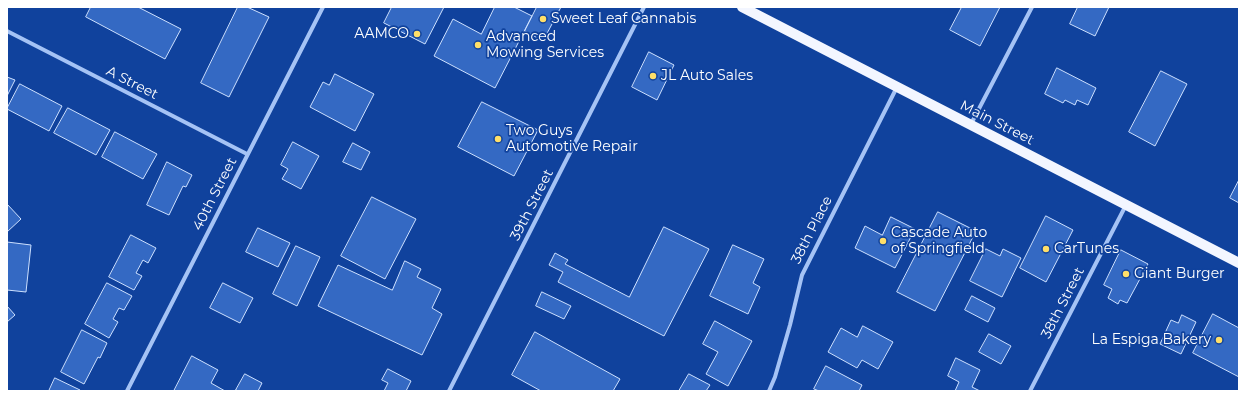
<!DOCTYPE html>
<style>
body{margin:0}
#map{position:relative;width:1246px;height:398px;overflow:hidden;background:#10429d;font-family:Montserrat,sans-serif}
canvas{display:block}
.frame{position:absolute;inset:0;border:8px solid #fff;pointer-events:none}
</style>
<div id="map">
<canvas width="1246" height="398"></canvas>
<div class="frame"></div>
</div>
<script>
const ctx = document.querySelector('canvas').getContext('2d');
ctx.lineJoin = 'round';
function paint(path, color) {
  ctx.fillStyle = color;
  ctx.fill(path, 'evenodd');
}
function stroke(path, color, width, dash) {
  ctx.strokeStyle = color;
  ctx.lineWidth = width;
  ctx.lineCap = dash ? 'butt' : 'round';
  ctx.setLineDash(dash || []);
  ctx.stroke(path);
}
function write(font, color, halo, rows, align = 'center') {
  ctx.font = font + ' Montserrat,sans-serif';
  ctx.lineWidth = 3.5;
  ctx.setLineDash([]);
  ctx.textBaseline = 'middle';
  ctx.strokeStyle = halo;
  ctx.fillStyle = color;
  for (const [text, x, y, turn = 0] of rows) {
    ctx.save();
    ctx.translate(x, y);
    ctx.rotate((+turn || 0) * Math.PI / 180);
    ctx.textAlign = isNaN(turn) ? turn : align;
    if (halo) ctx.strokeText(text, 0, 0);
    ctx.fillText(text, 0, 0);
    ctx.restore();
  }
}
const building = new Path2D(`
 M 91,7 L 138,7 L 181,29 L 165,59 L 86,17 Z
 M 238,7 L 247,7 L 269,17 L 229,97 L 201,83 Z
 M 392,7 L 444,7 L 425,44 L 384,23 Z
 M 495,7 L 514,7 L 532,16 L 495,88 L 434,56 L 453,19 L 481,34 Z
 M 537,7 L 561,7 L 543,41 L 525,31 Z
 M 962,7 L 1000,7 L 980,46 L 950,30 Z
 M 1078,7 L 1109,7 L 1095,36 L 1070,24 Z
 M 649,52 L 674,65 L 657,100 L 632,87 Z
 M 1057,68 L 1096,88 L 1088,105 L 1077,100 L 1075,105 L 1065,100 L 1063,103 L 1045,94 Z
 M 1161,71 L 1187,84 L 1155,146 L 1129,132 Z
 M 335,74 L 374,94 L 355,131 L 310,107 L 323,82 L 329,85 Z
 M 7,77 L 15,80 L 7,96 Z
 M 20,84 L 62,106 L 49,131 L 7,109 Z
 M 482,102 L 538,130 L 514,176 L 458,147 Z
 M 68,108 L 110,130 L 96,155 L 54,133 Z
 M 115,132 L 157,154 L 143,179 L 102,157 Z
 M 293,142 L 319,156 L 301,189 L 282,179 L 288,169 L 281,165 Z
 M 353,143 L 370,152 L 361,170 L 343,162 Z
 M 167,162 L 192,175 L 186,187 L 183,186 L 169,215 L 147,205 Z
 M 1239,180 L 1239,203 L 1230,198 Z
 M 372,197 L 416,219 L 385,279 L 341,256 Z
 M 7,204 L 21,219 L 7,232 Z
 M 938,212 L 976,231 L 935,311 L 897,292 Z
 M 1046,216 L 1073,230 L 1046,282 L 1020,268 Z
 M 891,217 L 915,229 L 895,268 L 855,248 L 865,226 L 882,235 Z
 M 664,227 L 709,249 L 664,336 L 558,282 L 563,272 L 549,265 L 555,253 L 568,260 L 565,264 L 629,297 Z
 M 258,228 L 290,243 L 278,267 L 246,252 Z
 M 131,235 L 156,248 L 148,263 L 143,260 L 136,273 L 142,276 L 134,290 L 109,277 Z
 M 7,242 L 31,245 L 26,292 L 7,290 Z
 M 733,245 L 764,259 L 753,283 L 760,287 L 748,314 L 710,296 Z
 M 296,246 L 320,257 L 297,306 L 273,294 Z
 M 986,249 L 1000,256 L 1003,249 L 1021,258 L 1002,297 L 970,281 Z
 M 1121,250 L 1148,264 L 1127,303 L 1120,300 L 1118,304 L 1108,298 L 1112,289 L 1104,285 Z
 M 405,261 L 421,269 L 417,277 L 441,289 L 432,308 L 442,314 L 422,355 L 318,306 L 338,265 L 392,290 Z
 M 107,283 L 132,296 L 124,310 L 119,308 L 113,319 L 118,322 L 109,338 L 85,324 Z
 M 223,283 L 253,298 L 240,323 L 210,308 Z
 M 542,292 L 571,306 L 564,319 L 536,306 Z
 M 972,296 L 995,308 L 988,322 L 965,310 Z
 M 7,306 L 15,315 L 7,322 Z
 M 1213,314 L 1239,328 L 1239,377 L 1193,353 Z
 M 1182,315 L 1196,322 L 1181,354 L 1160,344 L 1171,320 L 1178,323 Z
 M 715,321 L 752,341 L 728,386 L 706,374 L 718,352 L 703,344 Z
 M 863,326 L 893,342 L 878,369 L 862,360 L 857,368 L 828,352 L 841,328 L 857,337 Z
 M 82,330 L 107,343 L 100,358 L 98,357 L 84,384 L 61,372 Z
 M 535,332 L 620,379 L 613,391 L 541,391 L 512,375 Z
 M 989,334 L 1011,346 L 1001,364 L 979,352 Z
 M 192,356 L 218,370 L 211,383 L 225,391 L 174,391 Z
 M 956,358 L 980,370 L 972,387 L 980,391 L 955,391 L 959,382 L 948,376 Z
 M 826,366 L 862,385 L 859,391 L 819,391 L 814,389 Z
 M 388,369 L 411,381 L 406,391 L 384,391 L 388,383 L 382,380 Z
 M 245,374 L 262,383 L 258,391 L 239,391 L 236,390 Z
 M 689,374 L 710,385 L 706,391 L 679,391 Z
 M 55,378 L 80,390 L 80,391 L 49,391 Z`);
paint(building, '#3469c3');
stroke(building, '#cde0fe', 1);
stroke(new Path2D(`
 M 7,31 L 247,154
 M 971,124 L 1032,7
 M 127,391 L 323,7
 M 449,391 L 644,7
 M 769,391 L 775,377 L 790,325 L 802,275 L 897,87
 M 1030,391 L 1126,205`), '#a5c3f5', 4);
stroke(new Path2D(`
 M 742,7 L 1239,263`), '#f3f6ff', 10);
for (const [x, y, r, color] of [
 [543,19,4,"#ffdf69"],
 [417,34,4,"#ffdf69"],
 [478,45,4,"#ffdf69"],
 [653,76,4,"#ffdf69"],
 [498,139,4,"#ffdf69"],
 [883,241,4,"#ffdf69"],
 [1046,249,4,"#ffdf69"],
 [1126,274,4,"#ffdf69"],
 [1219,340,4,"#ffdf69"]
]) {
  const dot = new Path2D();
  dot.arc(x, y, r, 0, 2 * Math.PI);
  ctx.fillStyle = color;
  ctx.fill(dot);
  stroke(dot, '#10429d', 1.5);
}
write('14px', '#fff', '#10429d', [
 ["Sweet Leaf Cannabis",551,19],
 ["AAMCO",409,34,"right"],
 ["Advanced",486,37],
 ["Mowing Services",486,53],
 ["JL Auto Sales",661,76],
 ["Two Guys",506,131],
 ["Automotive Repair",506,147],
 ["Cascade Auto",891,233],
 ["of Springfield",891,249],
 ["CarTunes",1054,249],
 ["Giant Burger",1134,274],
 ["La Espiga Bakery",1211,340,"right"]
], 'left');
write('14px', '#fff', '#10429d', [
 ["A Street",132,83,27],
 ["Main Street",997,123,27],
 ["40th Street",215,194,-63],
 ["39th Street",532,205,-63],
 ["38th Place",812,230,-63],
 ["38th Street",1063,303,-63]
]);
</script>
